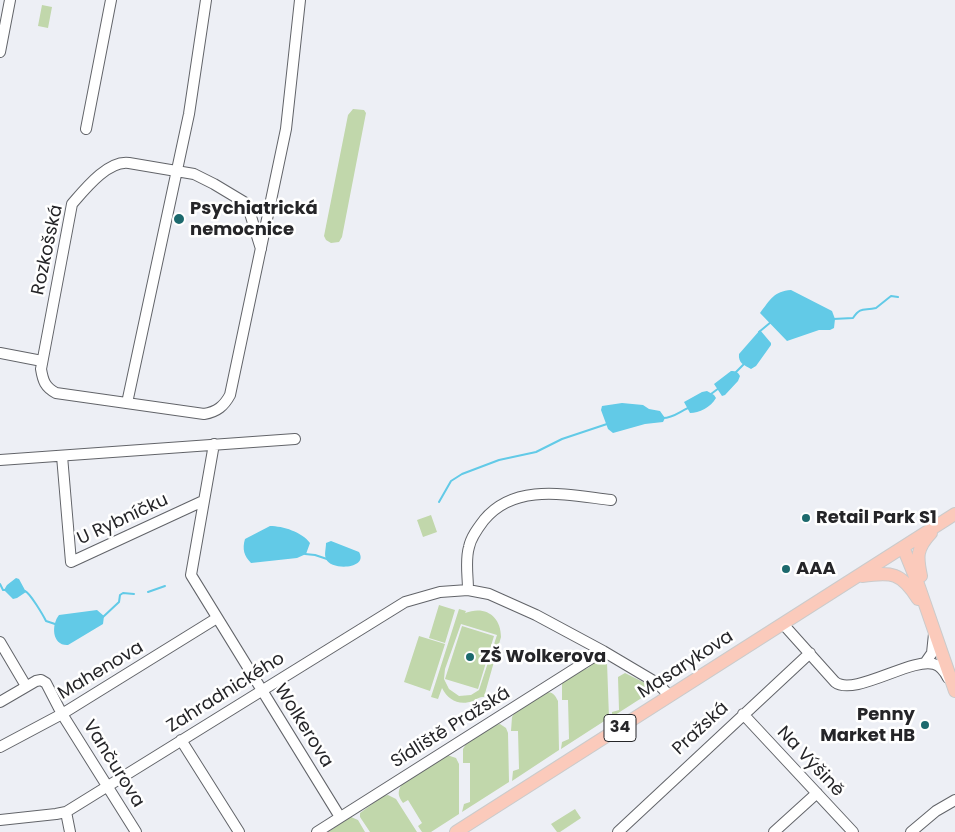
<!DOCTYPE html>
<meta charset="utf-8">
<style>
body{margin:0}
canvas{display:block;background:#edeff5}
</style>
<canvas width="955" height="832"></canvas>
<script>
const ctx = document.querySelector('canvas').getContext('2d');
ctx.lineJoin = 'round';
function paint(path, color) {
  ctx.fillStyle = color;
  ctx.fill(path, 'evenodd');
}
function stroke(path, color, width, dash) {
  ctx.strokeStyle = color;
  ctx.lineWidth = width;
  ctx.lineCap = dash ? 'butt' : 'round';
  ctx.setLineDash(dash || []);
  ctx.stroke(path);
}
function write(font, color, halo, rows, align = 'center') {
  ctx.font = font + ' Poppins,sans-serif';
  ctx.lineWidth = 5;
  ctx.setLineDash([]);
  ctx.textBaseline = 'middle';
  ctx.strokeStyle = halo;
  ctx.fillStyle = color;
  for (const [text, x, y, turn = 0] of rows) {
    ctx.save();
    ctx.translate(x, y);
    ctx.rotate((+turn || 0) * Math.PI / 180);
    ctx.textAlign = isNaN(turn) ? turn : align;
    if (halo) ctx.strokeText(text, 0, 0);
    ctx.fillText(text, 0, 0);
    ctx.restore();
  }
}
paint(new Path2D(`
 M 42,5 L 52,7 L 48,28 L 38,26 Z
 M 353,109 L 364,110 L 366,113 L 342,237 L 339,242 L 331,243 L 326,240 L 324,236 L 348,115 Z
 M 431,515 L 437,532 L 423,537 L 417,520 Z
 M 439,605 L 455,610 L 445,643 L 429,638 Z
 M 459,609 L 466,611 L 465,613 C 485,605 501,616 501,637 L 484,697 C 479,697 477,699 473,701 C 459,706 448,700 442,688 L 438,699 L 431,697 ZM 461,624 L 497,635 L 479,690 L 471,695 L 459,696 L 449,689 L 444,679 L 445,669 Z
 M 462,626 L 494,636 L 478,689 L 445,679 Z
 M 419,636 L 445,644 L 430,691 L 404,682 Z
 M 599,659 L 605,659 L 607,662 L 609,718 L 561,749 L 562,742 L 569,739 L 568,700 L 562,700 L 562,683 L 575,673 L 588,668 L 594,661 Z
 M 625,673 L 653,687 L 654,690 L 612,717 L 612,712 L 619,710 L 618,677 Z
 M 546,692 C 553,692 555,695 558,701 L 559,750 L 512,781 L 513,771 L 519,769 L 518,731 L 511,731 L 512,717 L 515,712 Z
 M 500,724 L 506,728 L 508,733 L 509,782 L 462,812 L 464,804 L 470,802 L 470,763 L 463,763 L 463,749 L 466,744 L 495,725 Z
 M 447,755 L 456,758 L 459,764 L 459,814 L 431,832 L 422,832 L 418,826 L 422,823 L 408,800 L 403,803 C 398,796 397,792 402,784 Z
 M 388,795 L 396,799 L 417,832 L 370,832 L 360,817 L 360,813 L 383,796 Z
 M 575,809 L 581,818 L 560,832 L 557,832 L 551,824 Z
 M 351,817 L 358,820 L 365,832 L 328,832 Z`), '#c1d7ab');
paint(new Path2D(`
 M 791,290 L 832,311 L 835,319 L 834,328 L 830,330 L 819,330 L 787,341 L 760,313 C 770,300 774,291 791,290 Z
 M 760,330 L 771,343 L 771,345 L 756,366 L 751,369 C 744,365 738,363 739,354 Z
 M 731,371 C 736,371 738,372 740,376 L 738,381 L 725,395 L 722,396 L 714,384 Z
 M 707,391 L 714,395 L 716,398 C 711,407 699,413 690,413 L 684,402 L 702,392 Z
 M 622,403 L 643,405 L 649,409 L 660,411 L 665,418 L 663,422 L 645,424 L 613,433 L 608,429 L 601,410 L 602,406 Z
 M 270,526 C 283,526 302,532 310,543 L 306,554 L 297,558 L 251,563 C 244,556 242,549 245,539 Z
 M 331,541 L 359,552 C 369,569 331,571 326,559 C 324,554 326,549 326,543 Z
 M 16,578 L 19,579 L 26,592 L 17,598 L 13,599 L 4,590 L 7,585 Z
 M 97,610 L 104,616 L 103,624 L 68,645 C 52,646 51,625 59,615 Z`), '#62cae7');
stroke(new Path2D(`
 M 833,319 L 853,318 C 861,306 864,311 876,308 L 891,296 L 898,297
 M 759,332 L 771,322
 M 735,373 L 744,364
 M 711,394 L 719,388
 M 663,418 C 673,418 679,412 688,408
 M 439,502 L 451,481 L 462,474 L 499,460 L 536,452 L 562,439 L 607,424
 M 305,554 L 315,555 L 327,559
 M 0,584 L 3,590 L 5,590
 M 25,591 C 30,593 43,615 46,621 L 55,624
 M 148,592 L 165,586
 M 103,617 L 119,602 L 120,595 L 123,593 L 134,594`), '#62cae7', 2);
const minor = new Path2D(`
 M 0,52 L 10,0
 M 86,129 L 111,0
 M 261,249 L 249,210 L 244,202 L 214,184 L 194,174 L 129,163 C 108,160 85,189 72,204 L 41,369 C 43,381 45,387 56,393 L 204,414 C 217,412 224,406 230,395 L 286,129 L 300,0
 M 0,353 L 42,361
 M 127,403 L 189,114 L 206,0
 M 214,444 L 191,575 L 340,817
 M 62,456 L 71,562 L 203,501
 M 0,460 L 295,439
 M 468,590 C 468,576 465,560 469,547 C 471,537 478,528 484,520 C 515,482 568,495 611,500
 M 783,624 L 835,682 C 854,697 912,657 934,664 C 941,666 945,672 948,678
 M 0,642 L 26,686
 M 925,663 L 932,653 L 934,634
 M 0,702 L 36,681 L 41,680 L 46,683 L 62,714 L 136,832
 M 743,714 L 853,832
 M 181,740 L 239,832
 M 0,747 L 62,714 L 217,618
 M 66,812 L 70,832
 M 0,820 L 56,814 L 66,812 L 405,602 L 440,592 L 468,590 L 489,594 L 536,615 L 603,651 L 657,683 L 670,696
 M 317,832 L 603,651
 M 618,832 L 810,653
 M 774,832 L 817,793
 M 911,832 L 936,811 L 955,800`);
const major = new Path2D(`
 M 903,547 L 918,584 L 955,691
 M 862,576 C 892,572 901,572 918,599
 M 921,576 C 917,557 916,549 931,533
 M 456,832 L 955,514`);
stroke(minor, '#626469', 12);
stroke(major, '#cbcbcb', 14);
stroke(minor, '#fff', 10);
stroke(major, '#fbcabb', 12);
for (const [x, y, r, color] of [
 [179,219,6,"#1c696d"],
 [806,518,5,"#1c696d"],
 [786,569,5,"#1c696d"],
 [470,657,5,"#1c696d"],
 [925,725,5,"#1c696d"]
]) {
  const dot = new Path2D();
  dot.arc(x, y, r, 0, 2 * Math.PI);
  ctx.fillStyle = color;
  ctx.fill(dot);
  stroke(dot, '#fff', 2);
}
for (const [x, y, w] of [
 [620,728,32]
]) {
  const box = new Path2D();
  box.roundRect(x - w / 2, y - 13.5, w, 27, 4);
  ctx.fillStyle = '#fff';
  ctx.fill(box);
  stroke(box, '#252528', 1);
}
write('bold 16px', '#252528', null, [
 ["34",620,728]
]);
write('bold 18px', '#252528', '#fff', [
 ["Psychiatrická",190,209],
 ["nemocnice",190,230],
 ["Retail Park S1",816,518],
 ["AAA",796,569],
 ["ZŠ Wolkerova",480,657],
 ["Penny",915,715,"right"],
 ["Market HB",915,736,"right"]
], 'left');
write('18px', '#252528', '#fff', [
 ["Rozkošská",48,250,-78],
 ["U Rybníčku",123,520,-25],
 ["Masarykova",686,665,-33],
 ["Mahenova",101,671,-31],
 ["Zahradnického",226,693,-32],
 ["Wolkerova",303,726,58],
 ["Sídliště Pražská",451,728,-32],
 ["Pražská",701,729,-43],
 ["Na Výšině",810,762,47],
 ["Vančurova",113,764,58]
]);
</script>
